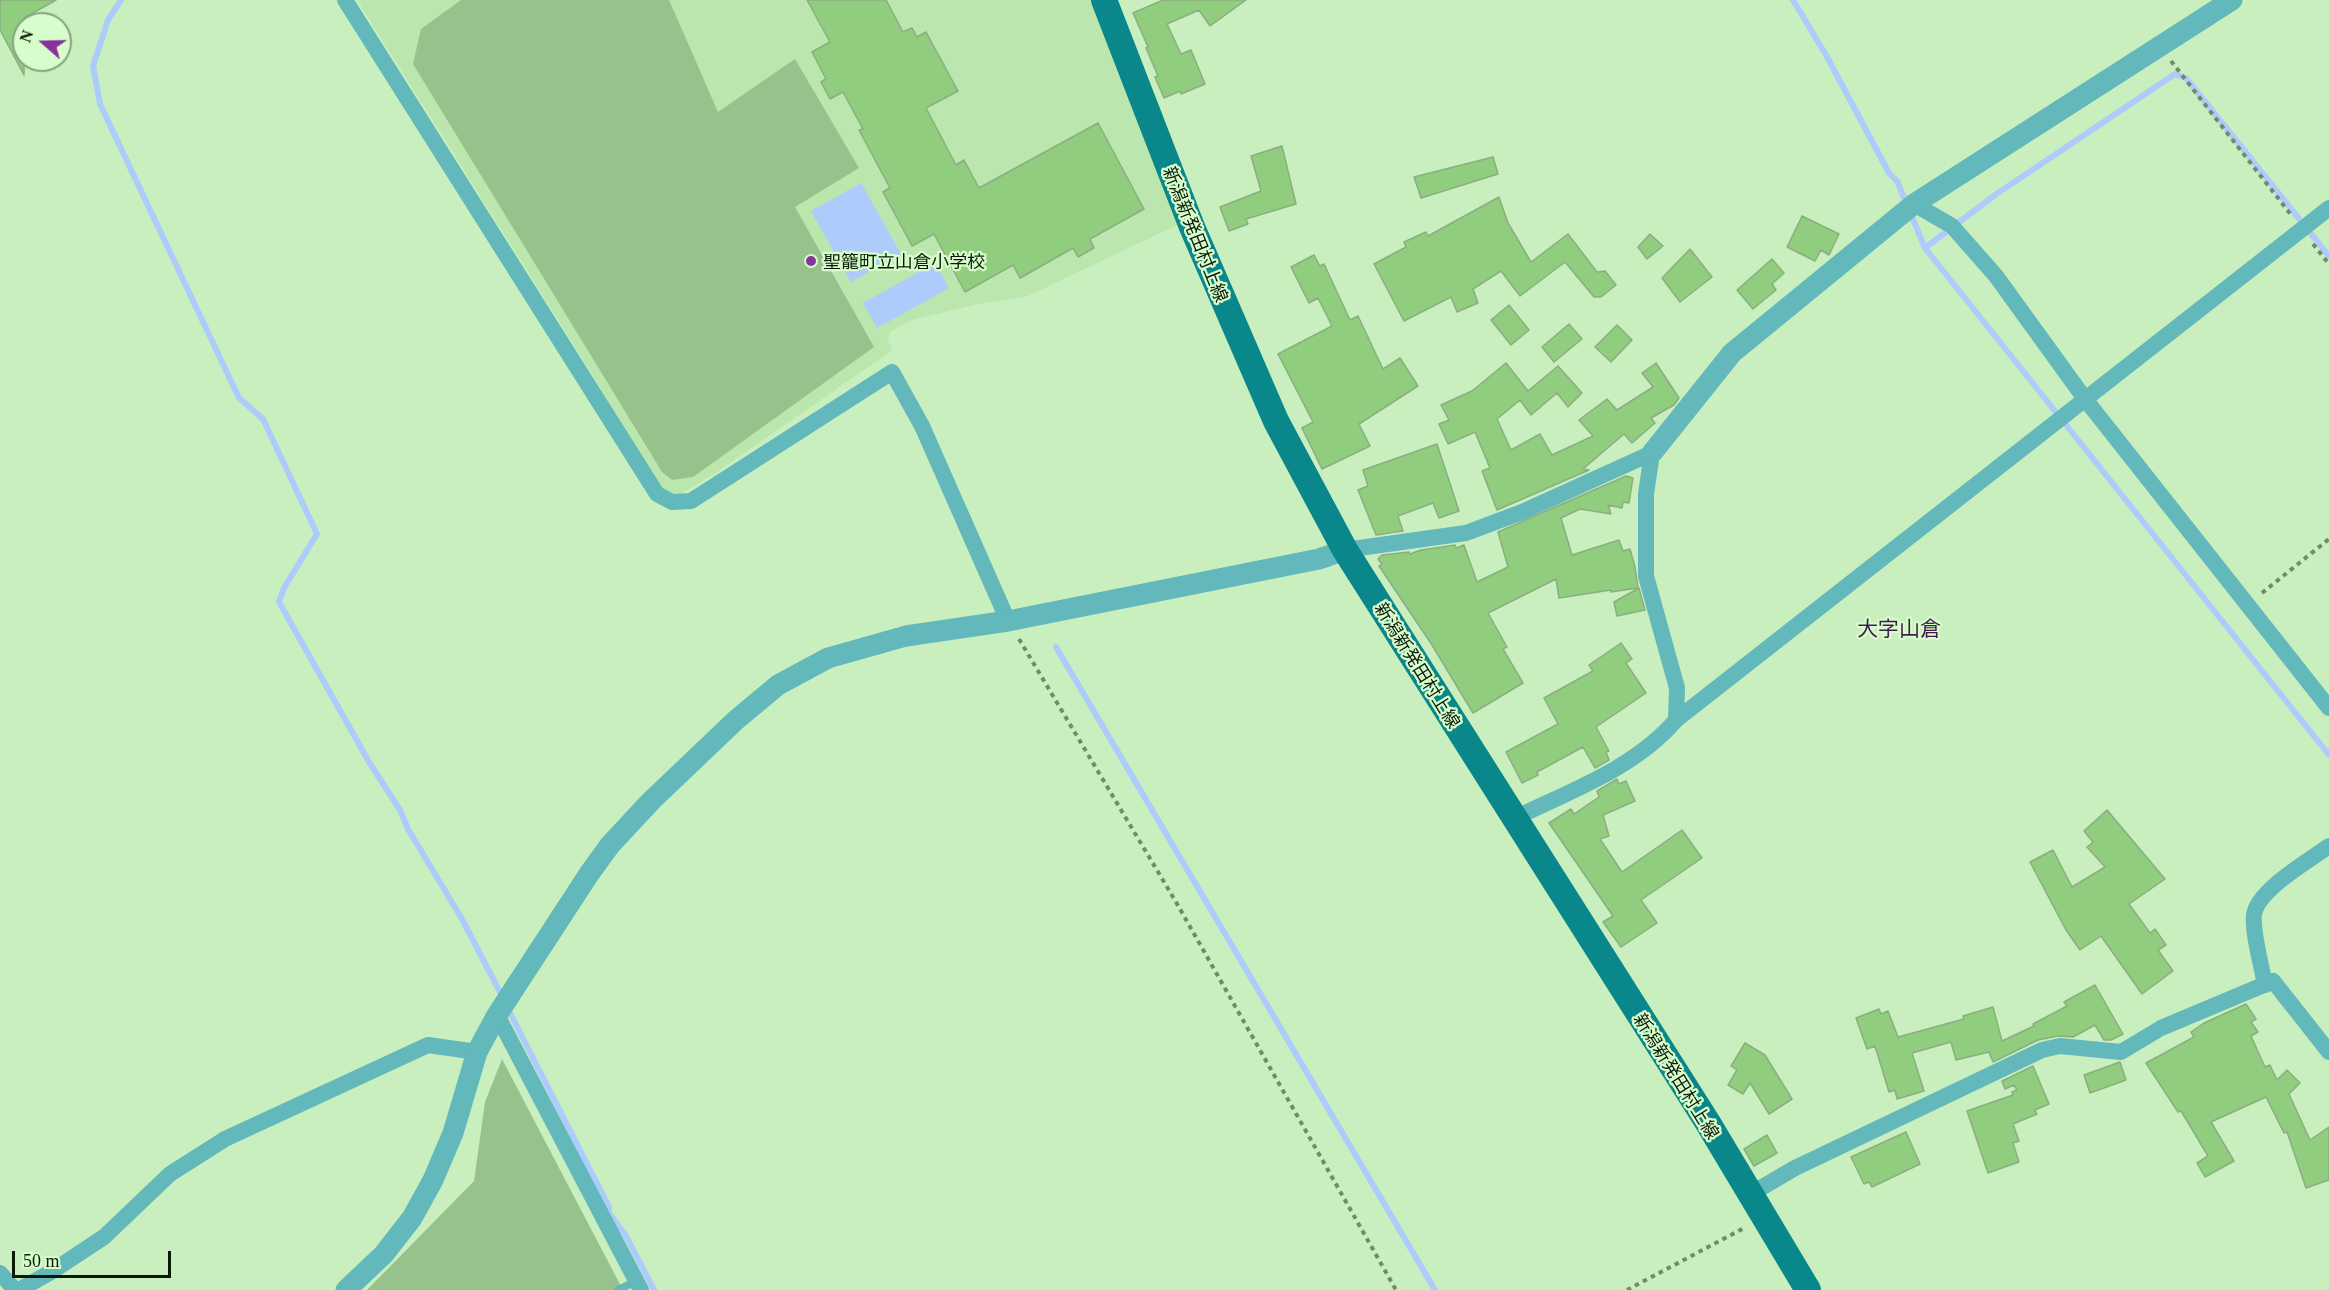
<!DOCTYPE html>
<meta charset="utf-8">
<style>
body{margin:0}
#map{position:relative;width:2329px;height:1290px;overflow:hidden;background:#c9efbe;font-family:Georgia,serif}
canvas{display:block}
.north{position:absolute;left:12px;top:12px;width:60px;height:60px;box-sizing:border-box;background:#d6fdcb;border:2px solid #85a27d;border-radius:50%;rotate:290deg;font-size:16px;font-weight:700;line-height:24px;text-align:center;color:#0c1908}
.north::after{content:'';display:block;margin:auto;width:21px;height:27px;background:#88329f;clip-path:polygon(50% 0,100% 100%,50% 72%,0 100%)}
.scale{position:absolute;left:12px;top:1251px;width:159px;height:27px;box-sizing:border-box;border:3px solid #0c1908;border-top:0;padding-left:8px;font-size:18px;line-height:21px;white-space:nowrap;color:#0c1908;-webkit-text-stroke:4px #d6fdcb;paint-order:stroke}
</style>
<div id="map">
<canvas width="2329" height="1290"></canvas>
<div class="north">N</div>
<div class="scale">50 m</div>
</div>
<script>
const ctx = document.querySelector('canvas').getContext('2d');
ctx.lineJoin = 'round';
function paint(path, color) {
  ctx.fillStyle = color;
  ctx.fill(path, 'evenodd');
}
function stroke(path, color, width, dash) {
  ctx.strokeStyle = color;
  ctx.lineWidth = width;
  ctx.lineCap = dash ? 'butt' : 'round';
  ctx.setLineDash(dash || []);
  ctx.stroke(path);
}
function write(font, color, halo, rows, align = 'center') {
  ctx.font = font + ' Georgia,"Noto Sans JP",serif';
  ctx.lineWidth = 4.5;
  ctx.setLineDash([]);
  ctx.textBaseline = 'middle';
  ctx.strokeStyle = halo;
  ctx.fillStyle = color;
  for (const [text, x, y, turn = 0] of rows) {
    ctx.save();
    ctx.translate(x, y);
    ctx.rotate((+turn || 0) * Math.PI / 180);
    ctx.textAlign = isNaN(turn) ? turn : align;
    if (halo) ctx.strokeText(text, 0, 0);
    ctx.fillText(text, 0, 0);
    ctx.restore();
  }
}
paint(new Path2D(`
 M 357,0 L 1091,0 L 1179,224 L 1028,296 L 978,304 L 912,320 L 890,332 L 888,339 L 892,350 L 887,354 L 720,470 L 681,494 L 665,492 L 656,482 L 592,374 Z`), '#bbe6ae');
paint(new Path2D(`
 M 461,0 L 669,0 L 718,112 L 795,59 L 859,168 L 795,207 L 874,347 L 693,477 L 672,480 L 662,472 L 413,64 L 421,29 Z
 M 502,1059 L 623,1290 L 367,1290 L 474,1181 L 485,1102 Z`), '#97c28b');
paint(new Path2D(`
 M 861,183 L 901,254 L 851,282 L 811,211 Z
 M 935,263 L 949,288 L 877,328 L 863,303 Z`), '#adccfc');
stroke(new Path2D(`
 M 121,0 L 108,20 L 93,66 L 100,104 L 239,398 L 263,419 L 317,534 L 284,588 L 279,602 L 369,762 L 400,810 L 408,829 L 462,919 L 503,998
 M 1793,0 L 1826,55 L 1889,173 L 1897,181 L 1925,248 L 2329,755
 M 1925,248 L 1995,195 L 2175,74 L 2186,78 L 2329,256
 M 1056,647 L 1435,1290
 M 507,1007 L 609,1207 L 609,1213 L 626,1236 L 654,1290`), '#adccfc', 6);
const building = new Path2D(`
 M 0,0 L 56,0 L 24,18 L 24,75 L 0,30 Z
 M 807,0 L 886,0 L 903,32 L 912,28 L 917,37 L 926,32 L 958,91 L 926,108 L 956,165 L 964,160 L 979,188 L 1098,123 L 1144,209 L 1090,239 L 1094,248 L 1078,257 L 1073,248 L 1020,278 L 1013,265 L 965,292 L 934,234 L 912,246 L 883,192 L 890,188 L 859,130 L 863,129 L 843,92 L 830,99 L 821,82 L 826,79 L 812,52 L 830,42 Z
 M 1163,0 L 1246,0 L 1210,26 L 1199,10 L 1167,24 L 1181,54 L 1191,50 L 1205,84 L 1181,94 L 1180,91 L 1164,98 L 1155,77 L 1158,76 L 1146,48 L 1148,47 L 1133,13 Z
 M 1282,146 L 1296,204 L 1246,219 L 1248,224 L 1229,231 L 1220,207 L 1261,191 L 1251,156 Z
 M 1493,157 L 1498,174 L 1421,198 L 1414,177 Z
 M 1499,197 L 1508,223 L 1531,262 L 1568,234 L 1597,272 L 1605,271 L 1616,285 L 1601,297 L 1594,297 L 1565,262 L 1520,296 L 1501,271 L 1473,289 L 1478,303 L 1457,312 L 1451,297 L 1404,321 L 1374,264 L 1406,247 L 1404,242 L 1426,232 L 1428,236 Z
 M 1802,216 L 1839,234 L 1829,255 L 1821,250 L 1815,261 L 1787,247 Z
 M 1650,234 L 1663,246 L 1647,259 L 1638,247 Z
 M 1690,249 L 1712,277 L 1680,302 L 1662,278 Z
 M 1314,255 L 1320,266 L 1324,264 L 1350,320 L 1358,316 L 1383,369 L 1400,358 L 1418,386 L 1359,424 L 1370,446 L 1322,469 L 1302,428 L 1313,422 L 1278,354 L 1332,326 L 1318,298 L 1309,303 L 1291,267 Z
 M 1772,259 L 1784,273 L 1772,284 L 1776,290 L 1753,309 L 1737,290 Z
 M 1509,305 L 1529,330 L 1511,345 L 1491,320 Z
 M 1569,324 L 1582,339 L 1554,362 L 1542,347 Z
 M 1617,325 L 1632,340 L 1611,362 L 1595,347 Z
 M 1506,363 L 1528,391 L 1558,366 L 1582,393 L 1568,407 L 1557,393 L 1531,415 L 1520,400 L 1497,419 L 1511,450 L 1540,434 L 1552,455 L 1593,436 L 1579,420 L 1607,399 L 1617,410 L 1653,387 L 1642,373 L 1656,363 L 1679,398 L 1674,405 L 1651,418 L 1655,423 L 1632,443 L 1624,434 L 1583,469 L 1589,470 L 1497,510 L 1482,471 L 1490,468 L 1475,432 L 1448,444 L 1439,424 L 1449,420 L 1441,405 L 1472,391 Z
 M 1437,444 L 1459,511 L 1439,518 L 1433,503 L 1398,516 L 1403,531 L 1376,535 L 1358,490 L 1368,486 L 1363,470 Z
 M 1626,476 L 1633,478 L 1629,503 L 1623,502 L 1622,508 L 1608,505 L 1611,514 L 1580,509 L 1561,518 L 1572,555 L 1619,540 L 1623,551 L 1630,549 L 1635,567 L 1638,588 L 1611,592 L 1611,590 L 1559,598 L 1556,579 L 1488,613 L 1507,647 L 1503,649 L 1523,683 L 1473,713 L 1432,645 L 1379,566 L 1382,564 L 1378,559 L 1382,555 L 1409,552 L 1410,554 L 1421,550 L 1455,545 L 1456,548 L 1464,545 L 1477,582 L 1508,567 L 1498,532 Z
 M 1639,588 L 1645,610 L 1617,616 L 1614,602 Z
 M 1621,643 L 1632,659 L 1626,663 L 1646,693 L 1596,727 L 1609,751 L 1606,752 L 1609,760 L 1595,768 L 1583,747 L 1537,772 L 1538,775 L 1522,783 L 1506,752 L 1558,724 L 1544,698 L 1593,671 L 1589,665 Z
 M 1617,779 L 1619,784 L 1626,781 L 1635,801 L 1603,815 L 1609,836 L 1600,839 L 1622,872 L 1682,830 L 1702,858 L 1641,900 L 1657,923 L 1621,947 L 1603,922 L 1613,916 L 1549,823 L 1571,809 L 1574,814 L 1599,797 L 1597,791 Z
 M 2107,810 L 2165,879 L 2129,904 L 2150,933 L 2155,929 L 2166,945 L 2158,950 L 2173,971 L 2142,994 L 2101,936 L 2080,950 L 2066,930 L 2030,862 L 2053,850 L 2072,887 L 2105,867 L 2087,847 L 2093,842 L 2084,831 Z
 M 2095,985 L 2123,1034 L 2111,1040 L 2104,1040 L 2095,1025 L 2073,1037 L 2058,1036 L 2038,1040 L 1993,1062 L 1989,1052 L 1956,1060 L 1951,1042 L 1912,1053 L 1924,1091 L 1897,1099 L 1895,1090 L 1889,1092 L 1875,1046 L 1867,1049 L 1856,1018 L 1879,1009 L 1881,1014 L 1888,1011 L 1898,1037 L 1964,1019 L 1963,1016 L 1993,1007 L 2002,1041 L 2034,1026 L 2033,1024 L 2067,1006 L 2064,1002 Z
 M 2246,1004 L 2256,1019 L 2251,1022 L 2258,1032 L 2251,1036 L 2265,1067 L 2270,1065 L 2277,1080 L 2287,1070 L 2300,1083 L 2289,1094 L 2310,1140 L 2329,1127 L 2329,1180 L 2306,1188 L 2287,1132 L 2284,1133 L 2266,1097 L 2211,1122 L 2234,1161 L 2205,1177 L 2197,1163 L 2208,1156 L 2181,1111 L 2178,1112 L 2146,1063 L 2194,1037 L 2191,1032 L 2204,1023 Z
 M 1745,1043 L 1765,1055 L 1792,1099 L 1769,1114 L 1750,1083 L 1743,1094 L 1728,1085 L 1737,1070 L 1731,1066 Z
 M 2120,1062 L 2126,1080 L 2090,1093 L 2084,1075 Z
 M 2033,1066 L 2049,1104 L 2035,1110 L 2037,1114 L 2013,1124 L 2019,1141 L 2013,1143 L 2019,1162 L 1988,1173 L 1967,1111 L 2013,1095 L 2012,1092 L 2017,1090 L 2014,1085 L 2005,1089 L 2002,1081 Z
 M 1906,1132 L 1920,1164 L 1872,1187 L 1869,1182 L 1864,1184 L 1851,1157 Z
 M 1767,1135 L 1777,1153 L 1754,1166 L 1744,1149 Z`);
paint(building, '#90cd7e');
stroke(building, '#8bae80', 1.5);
stroke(new Path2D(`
 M 2171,61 L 2292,216
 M 2313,244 L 2329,264
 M 2262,593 L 2329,539
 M 1019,639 L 1176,902 L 1396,1290
 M 1627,1290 L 1744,1228`), '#718b69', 4, [4.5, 4.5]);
stroke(new Path2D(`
 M 618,1290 L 636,1281`), '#62b8bb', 8);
stroke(new Path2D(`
 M 345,0 L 657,494 L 672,502 L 691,501 L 892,372 L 922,426 L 1008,621
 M 1914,204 L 1952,226 L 1996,276 L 2085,399 L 2329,708
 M 1652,453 L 1646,494 L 1646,576 L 1677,688 L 1676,720
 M 1345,550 L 1466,533 L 1522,512 L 1652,453
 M 1515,818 C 1570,791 1635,768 1676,720 L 2329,208
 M 2265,985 C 2262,967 2252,932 2254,915 C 2257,890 2309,861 2329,846
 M 497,1015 L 641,1290
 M 1749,1195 L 1795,1168 L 2042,1050 L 2060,1046 L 2121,1052 L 2161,1028 L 2273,981 L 2329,1052
 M 0,1273 L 15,1290
 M 19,1290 L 51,1272 L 104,1237 L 170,1174 L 225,1139 L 428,1045 L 477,1052`), '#62b8bb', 16);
stroke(new Path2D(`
 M 1652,453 L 1732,353 L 1914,204 L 2232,0
 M 346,1290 L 384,1254 L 412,1218 L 433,1180 L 453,1133 L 477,1052 L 497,1015 L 589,874 L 610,845 L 651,801 L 736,720 L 778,685 L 828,658 L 906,636 L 1008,621 L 1319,559 L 1345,550`), '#62b8bb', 21);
stroke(new Path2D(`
 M 1104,0 L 1192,227 L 1276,421 L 1345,550 L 1708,1123 L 1808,1290`), '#09878b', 26);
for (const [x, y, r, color] of [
 [811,261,6,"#88329f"]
]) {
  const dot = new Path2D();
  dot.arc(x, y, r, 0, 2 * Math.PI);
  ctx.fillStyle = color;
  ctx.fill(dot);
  stroke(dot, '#d6fdcb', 2);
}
write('18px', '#0c1908', '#d6fdcb', [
 ["新潟新発田村上線",1196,234,68],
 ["新潟新発田村上線",1418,665,58],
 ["新潟新発田村上線",1677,1076,58]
]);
write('18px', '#0c1908', '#d6fdcb', [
 ["聖籠町立山倉小学校",823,261]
], 'left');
write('21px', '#431a4e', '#d6fdcb', [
 ["大字山倉",1899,628]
]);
</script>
